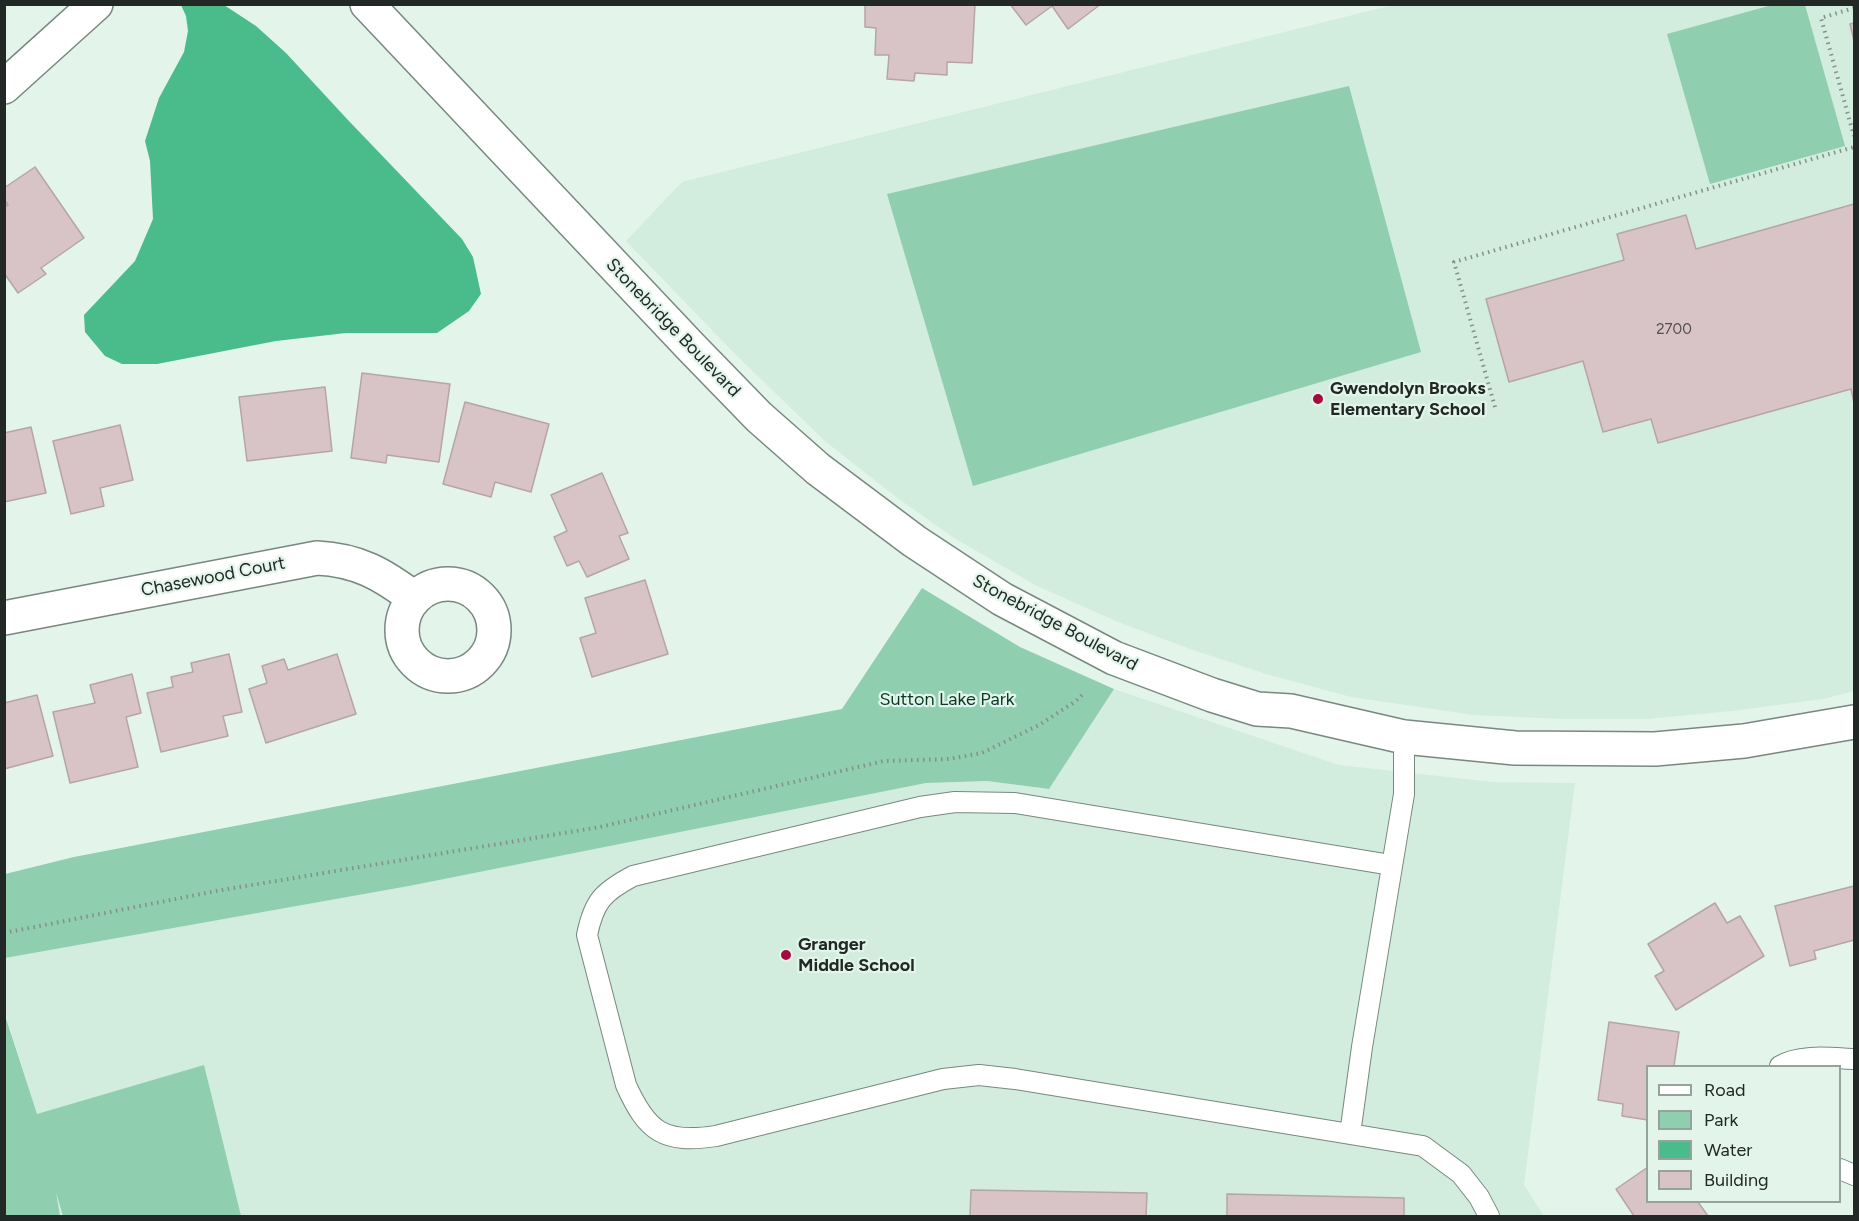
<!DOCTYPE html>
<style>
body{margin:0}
#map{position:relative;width:1859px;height:1221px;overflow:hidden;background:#e3f5eb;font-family:Figtree,sans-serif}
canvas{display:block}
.frame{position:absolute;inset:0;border:6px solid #222825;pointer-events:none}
.legend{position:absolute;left:1646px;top:1065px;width:195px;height:138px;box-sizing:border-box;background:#e3f5eb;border:2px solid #96a39c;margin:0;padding:8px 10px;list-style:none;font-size:18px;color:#222825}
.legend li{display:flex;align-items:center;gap:12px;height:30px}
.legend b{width:30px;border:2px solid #96a39c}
</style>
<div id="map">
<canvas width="1859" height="1221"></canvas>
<div class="frame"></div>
<ul class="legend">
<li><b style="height:8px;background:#fff"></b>Road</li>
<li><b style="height:16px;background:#8fceaf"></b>Park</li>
<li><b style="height:16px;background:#4abb8b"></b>Water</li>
<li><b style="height:16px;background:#d8c4c6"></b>Building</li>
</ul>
</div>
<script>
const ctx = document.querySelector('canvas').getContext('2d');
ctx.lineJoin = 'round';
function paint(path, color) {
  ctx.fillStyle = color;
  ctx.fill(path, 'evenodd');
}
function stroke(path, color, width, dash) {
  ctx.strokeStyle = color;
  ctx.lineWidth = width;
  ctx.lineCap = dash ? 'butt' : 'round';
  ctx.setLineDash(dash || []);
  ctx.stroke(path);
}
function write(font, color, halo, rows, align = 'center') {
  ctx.font = font + ' Figtree,sans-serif';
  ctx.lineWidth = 4.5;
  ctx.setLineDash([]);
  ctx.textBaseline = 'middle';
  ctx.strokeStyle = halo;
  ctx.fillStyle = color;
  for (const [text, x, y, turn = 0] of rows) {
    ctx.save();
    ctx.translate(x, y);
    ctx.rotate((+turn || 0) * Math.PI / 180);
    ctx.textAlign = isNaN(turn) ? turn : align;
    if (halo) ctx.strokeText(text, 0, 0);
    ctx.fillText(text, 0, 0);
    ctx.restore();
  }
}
paint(new Path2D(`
 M 1393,5 L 1854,5 L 1854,691 L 1823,699 L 1732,711 L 1647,719 L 1563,719 L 1474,715 L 1351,697 L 1266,674 L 1190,649 L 1118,622 L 1037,586 L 954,538 L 896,497 L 826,442 L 736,355 L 626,241 L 682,182 Z
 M 1114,689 L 1339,765 L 1492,782 L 1575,783 L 1524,1185 L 1544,1216 L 60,1216 L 48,1151 L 5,1012 L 4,958 L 409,886 L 926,783 L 987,781 L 1049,789 Z`), '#d2ecde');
paint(new Path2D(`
 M 1772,5 L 1805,5 L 1845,146 L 1710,184 L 1667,34 Z
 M 1349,86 L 1421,352 L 973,486 L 887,194 Z
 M 922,588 L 1020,647 L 1114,689 L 1049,789 L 987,781 L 926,783 L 409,886 L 5,958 L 5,874 L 74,857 L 842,709 Z
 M 4,1012 L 37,1114 L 204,1065 L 241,1216 L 63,1216 L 56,1192 L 60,1216 L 5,1216 Z`), '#8fceaf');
paint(new Path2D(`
 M 181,5 L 224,5 L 256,26 L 286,53 L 347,119 L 462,239 L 473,257 L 481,294 L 469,311 L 437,333 L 346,333 L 276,341 L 157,364 L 122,364 L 105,356 L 85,332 L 84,315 L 135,261 L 153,219 L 150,161 L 145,141 L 159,98 L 184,52 L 188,31 L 186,16 Z`), '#4abb8b');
const building = new Path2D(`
 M 865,4 L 975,4 L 972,63 L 947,62 L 947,75 L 915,73 L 914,81 L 887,79 L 889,55 L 875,55 L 876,28 L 865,27 Z
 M 1010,4 L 1101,4 L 1068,29 L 1052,6 L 1026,25 Z
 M 1854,23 L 1854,41 L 1850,24 Z
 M 35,167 L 84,238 L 41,268 L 46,274 L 18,293 L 4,273 L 4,207 L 8,205 L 4,199 L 4,188 Z
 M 1854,204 L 1854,403 L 1851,389 L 1658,443 L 1651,419 L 1603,432 L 1583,361 L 1509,382 L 1486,299 L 1624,260 L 1617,234 L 1686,215 L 1696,249 Z
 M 362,373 L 450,384 L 439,462 L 387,455 L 386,463 L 351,458 Z
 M 325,387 L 332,451 L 247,461 L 239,397 Z
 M 465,402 L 549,424 L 531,492 L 495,482 L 491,497 L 443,484 Z
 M 120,425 L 133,480 L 100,488 L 104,506 L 71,514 L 53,441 Z
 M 31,427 L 46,493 L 4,502 L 4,433 Z
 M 602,473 L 628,533 L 619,536 L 629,559 L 587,577 L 579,561 L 567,566 L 554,537 L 567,531 L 551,495 Z
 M 645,580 L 668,654 L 592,677 L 580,638 L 596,633 L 585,598 Z
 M 229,654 L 242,712 L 223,716 L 228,736 L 161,752 L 147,693 L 173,687 L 171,677 L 193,672 L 191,663 Z
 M 337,654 L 356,714 L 266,743 L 249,689 L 267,683 L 262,666 L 284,659 L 288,670 Z
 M 132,674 L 141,713 L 126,717 L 138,767 L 70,783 L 53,712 L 95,703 L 90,685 Z
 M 37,695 L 53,756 L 4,769 L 4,703 Z
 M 1854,886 L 1854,940 L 1814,951 L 1816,959 L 1790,966 L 1775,906 Z
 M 1715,903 L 1727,923 L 1740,916 L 1764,956 L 1676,1010 L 1655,976 L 1664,971 L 1648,944 Z
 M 1609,1022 L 1679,1032 L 1674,1066 L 1648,1066 L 1648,1120 L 1622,1116 L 1623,1104 L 1598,1100 Z
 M 1648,1167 L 1648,1202 L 1698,1202 L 1708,1216 L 1634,1216 L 1616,1189 Z
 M 971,1190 L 1147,1193 L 1146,1216 L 970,1216 Z
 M 1227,1194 L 1404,1198 L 1404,1216 L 1227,1216 Z`);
paint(building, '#d8c4c6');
stroke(building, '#b7a4a6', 1.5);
const lane = new Path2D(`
 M 1404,737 L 1404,794 L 1362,1047 L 1350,1134 L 1423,1146 L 1461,1174 L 1479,1197 L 1489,1216
 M 1780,1066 C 1800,1054 1831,1058 1854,1059
 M 1350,1134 L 1015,1079 L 979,1075 L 943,1079 L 716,1136 C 664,1144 647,1132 626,1085 L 587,935 C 594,901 603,892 633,876 L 920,807 L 955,802 L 1015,803 L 1391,865
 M 1840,1169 L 1854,1175`);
const street = new Path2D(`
 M 367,4 L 690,346 L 759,417 L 818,469 L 914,541 L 1002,599 L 1114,658 L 1212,695 L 1257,709 L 1291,711 L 1404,737 L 1515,748 L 1655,749 L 1744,741 L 1854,722
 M 4,87 L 96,4
 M402 630a46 46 0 1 1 92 0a46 46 0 1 1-92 0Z
 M 4,618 L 317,558 C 358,560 382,574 414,598`);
stroke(lane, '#788880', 22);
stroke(street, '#788880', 36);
stroke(new Path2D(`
 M 1854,8 L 1821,18 L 1854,136
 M 1495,407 L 1454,262 L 1854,147
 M 4,933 L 216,891 L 600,827 L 884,761 L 949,759 L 982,753 L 1039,725 L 1076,701 L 1085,692`), '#849089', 4, [1.5, 4.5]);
stroke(lane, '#fff', 20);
stroke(street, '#fff', 33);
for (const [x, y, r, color] of [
 [1318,399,6,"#a40941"],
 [786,955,6,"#a40941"]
]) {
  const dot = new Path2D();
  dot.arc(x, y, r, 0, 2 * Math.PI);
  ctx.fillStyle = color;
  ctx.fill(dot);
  stroke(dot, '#e3f5eb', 2);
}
write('15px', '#504f4d', null, [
 ["2700",1674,330]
]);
write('18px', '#222825', '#e3f5eb', [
 ["Stonebridge Boulevard",673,328,46],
 ["Chasewood Court",213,577,-11],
 ["Stonebridge Boulevard",1055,623,28]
]);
write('bold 18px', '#222825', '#e3f5eb', [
 ["Gwendolyn Brooks",1330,389],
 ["Elementary School",1330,410],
 ["Granger",798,945],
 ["Middle School",798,966]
], 'left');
write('18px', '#083a27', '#e3f5eb', [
 ["Sutton Lake Park",947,700]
]);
</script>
